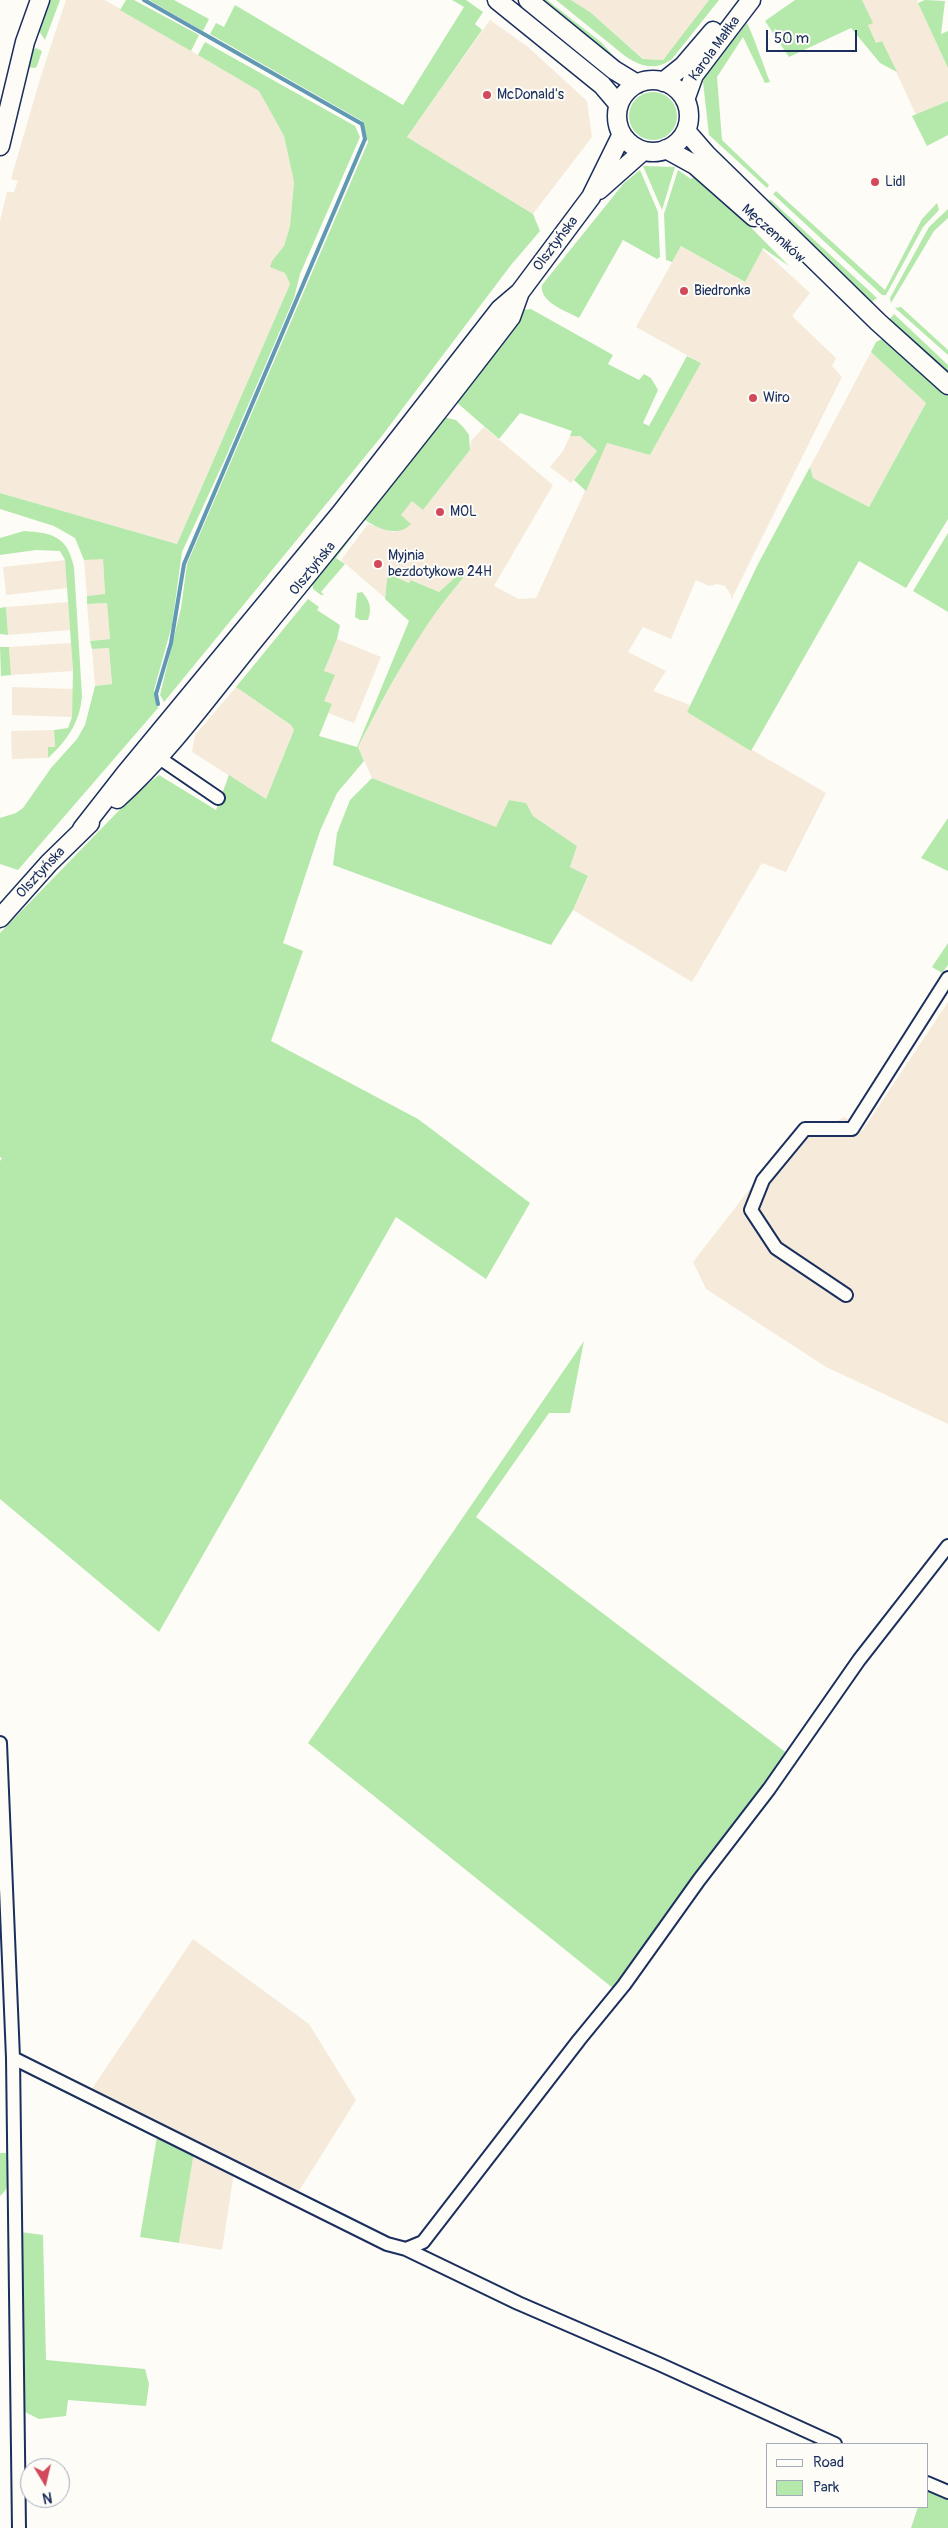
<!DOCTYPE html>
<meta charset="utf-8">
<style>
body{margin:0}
#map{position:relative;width:948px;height:2528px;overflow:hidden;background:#fdfcf7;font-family:Pangolin,sans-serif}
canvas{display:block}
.legend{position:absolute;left:766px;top:2443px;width:162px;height:65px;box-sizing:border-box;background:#fdfcf7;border:1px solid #a3aaba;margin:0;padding:6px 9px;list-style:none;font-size:15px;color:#1b2f5e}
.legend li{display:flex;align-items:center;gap:10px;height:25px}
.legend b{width:25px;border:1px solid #a3aaba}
.north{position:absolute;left:20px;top:2458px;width:50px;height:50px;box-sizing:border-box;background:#fdfcf7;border:1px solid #a3aaba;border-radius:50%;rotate:171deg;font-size:14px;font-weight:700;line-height:20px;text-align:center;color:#1b2f5e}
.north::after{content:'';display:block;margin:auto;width:18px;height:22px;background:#d1495b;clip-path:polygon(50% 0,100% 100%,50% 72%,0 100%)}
.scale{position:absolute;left:766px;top:30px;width:91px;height:22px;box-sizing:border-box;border:2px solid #1b2f5e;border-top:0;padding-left:6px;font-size:15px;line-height:18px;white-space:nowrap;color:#1b2f5e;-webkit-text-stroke:4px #fdfcf7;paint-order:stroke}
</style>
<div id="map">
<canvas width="948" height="2528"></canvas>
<ul class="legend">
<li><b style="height:6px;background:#fdfcf7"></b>Road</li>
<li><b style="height:14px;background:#b4e9ab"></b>Park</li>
</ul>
<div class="north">N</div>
<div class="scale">50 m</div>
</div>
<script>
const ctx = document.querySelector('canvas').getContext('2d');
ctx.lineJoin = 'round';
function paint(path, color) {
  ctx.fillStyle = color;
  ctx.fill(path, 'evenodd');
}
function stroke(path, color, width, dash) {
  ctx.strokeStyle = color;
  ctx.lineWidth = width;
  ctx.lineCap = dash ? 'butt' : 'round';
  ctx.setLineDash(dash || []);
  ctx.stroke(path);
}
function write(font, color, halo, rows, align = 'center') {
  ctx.font = font + ' Pangolin,sans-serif';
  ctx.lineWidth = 4;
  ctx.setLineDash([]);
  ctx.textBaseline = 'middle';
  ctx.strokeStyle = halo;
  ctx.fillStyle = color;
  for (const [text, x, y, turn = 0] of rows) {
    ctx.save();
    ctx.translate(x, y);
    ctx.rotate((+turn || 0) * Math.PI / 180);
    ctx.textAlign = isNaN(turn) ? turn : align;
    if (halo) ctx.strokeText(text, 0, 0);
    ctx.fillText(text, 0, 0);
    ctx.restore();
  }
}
paint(new Path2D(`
 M 66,0 L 105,0 L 259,91 L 284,136 L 294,182 L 290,226 L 284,246 L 272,261 L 285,273 L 290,284 L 177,544 L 0,493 L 0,221 L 7,192 L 14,192 L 15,189 L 18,181 L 11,179 L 40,79 Z
 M 571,0 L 709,0 L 663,60 L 644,59 L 590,12 Z
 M 862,0 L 917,0 L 948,68 L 948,101 L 916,115 L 882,41 L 876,43 L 868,25 L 872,23 Z
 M 490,20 L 528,47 L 587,101 L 592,137 L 533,214 L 407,137 Z
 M 681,246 L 744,282 L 762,249 L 810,293 L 792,316 L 836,358 L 832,366 L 842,377 L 731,600 L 731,595 L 725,586 L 717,584 L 709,586 L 696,580 L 671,639 L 643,627 L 628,652 L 666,671 L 653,691 L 690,705 L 687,712 L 826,793 L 786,872 L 762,863 L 692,982 L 573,910 L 588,877 L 570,867 L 577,846 L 533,816 L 526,803 L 509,800 L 496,828 L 372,778 L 358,747 L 414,642 L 444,599 L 466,576 L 460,573 L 439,592 L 412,580 L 409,583 L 398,578 L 399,575 L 387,579 L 385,598 L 341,560 L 368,524 L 394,532 L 410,523 L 400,515 L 412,501 L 424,509 L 470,450 L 471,441 L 484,427 L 553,485 L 494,586 L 519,599 L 536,598 L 607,443 L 650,455 L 701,363 L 636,327 Z
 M 871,352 L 926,403 L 869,507 L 813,478 L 810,467 Z
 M 570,436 L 580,436 L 597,451 L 571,483 L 550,467 L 563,451 Z
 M 103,558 L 105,595 L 87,596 L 84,560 Z
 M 65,560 L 68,588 L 6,595 L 3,567 Z
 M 68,602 L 70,630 L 8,635 L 6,607 Z
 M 107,603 L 110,639 L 90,641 L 87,604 Z
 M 337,639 L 381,657 L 354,723 L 328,713 L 332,705 L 324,701 L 324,671 Z
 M 71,643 L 73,671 L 11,675 L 9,647 Z
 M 109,648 L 112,684 L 95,686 L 92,649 Z
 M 12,687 L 73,689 L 72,717 L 12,715 Z
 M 236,687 L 291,725 L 294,730 L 266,799 L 192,752 L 195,735 Z
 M 54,730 L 55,747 L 48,747 L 48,758 L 12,759 L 11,731 Z
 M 948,1002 L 948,1424 L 826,1367 L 706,1289 L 693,1262 L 800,1124 L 832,1123 L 845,1117 L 862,1131 Z
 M 193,1939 L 309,2024 L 356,2100 L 297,2194 L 91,2090 Z
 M 194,2152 L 234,2173 L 222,2250 L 179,2243 Z`), '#f6ebda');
paint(new Path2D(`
 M 47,0 L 60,0 L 45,40 L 37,28 Z
 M 126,0 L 134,0 L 199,35 L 191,51 L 120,10 Z
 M 149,0 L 174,0 L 209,19 L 203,31 Z
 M 452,0 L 466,0 L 483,12 L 475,24 L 482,30 L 407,137 L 533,214 L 540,231 L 511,265 L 381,437 L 164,702 L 160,695 L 181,608 L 187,564 L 368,142 L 362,121 L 210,34 L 216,23 L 224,27 L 235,5 L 403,105 L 464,7 Z
 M 543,0 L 547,0 L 601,42 L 617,60 L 614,62 Z
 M 556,0 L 571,0 L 590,12 L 643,59 L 663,60 L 709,0 L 719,0 L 672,59 C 656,71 641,67 625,56 Z
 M 795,0 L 862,0 L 873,23 L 868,25 L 876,43 L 882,41 L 897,72 L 880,63 L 851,28 L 789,57 L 765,21 Z
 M 925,0 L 945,1 L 941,34 L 948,31 L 948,68 L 918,3 Z
 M 747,23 C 756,42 762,62 770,82 L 765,83 L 743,37 L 717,77 L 722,140 L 769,185 L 767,188 L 709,135 L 703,82 L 705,76 Z
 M 205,42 L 355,126 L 360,137 L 300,274 L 294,298 L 225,459 L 182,552 L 172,625 L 154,690 L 158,708 L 18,870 L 0,864 L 0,818 L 16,813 L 23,808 L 51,768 L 77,739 L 85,725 L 95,686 L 112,684 L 109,648 L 92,649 L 90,641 L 110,639 L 107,603 L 87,604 L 87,596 L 105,594 L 103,559 L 84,560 L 75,538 L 54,526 L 0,509 L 0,493 L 177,544 L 290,284 L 285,273 L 270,267 L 272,261 L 284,246 L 290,226 L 294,182 L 284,136 L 259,91 L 198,55 Z
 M 36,48 L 42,51 L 37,66 L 35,68 L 25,67 L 29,52 Z
 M629 116a24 24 0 1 1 48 0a24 24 0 1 1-48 0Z
 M 948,101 L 948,135 L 927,146 L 912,116 Z
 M 643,166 L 675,167 L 662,210 Z
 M 640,170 L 658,212 L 660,257 L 657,259 L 623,240 L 579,318 C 566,311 539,302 542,285 L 624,183 Z
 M 678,170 L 691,179 L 697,173 L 789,266 L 763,248 L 745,282 L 681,246 L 672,262 L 666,260 L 664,214 Z
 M 776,191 L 885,290 L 922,219 L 937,203 L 939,210 L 923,227 L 886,295 L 882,295 L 773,194 Z
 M 770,199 L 877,298 L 870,303 L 768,205 Z
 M 948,209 L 948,218 L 934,231 L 891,303 L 890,298 L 929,227 Z
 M 901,307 L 948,350 L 948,355 L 895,308 Z
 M 531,309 L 613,355 L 608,364 L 639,380 L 644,374 L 651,378 L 658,390 L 643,423 L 649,426 L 687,356 L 701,363 L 650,455 L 607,443 L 586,491 L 574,480 L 597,451 L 580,436 L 570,436 L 572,431 L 520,413 L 499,439 L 455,401 L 522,310 Z
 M 894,314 L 948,365 L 948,373 L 890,319 Z
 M 884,338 L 948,396 L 948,519 L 906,588 L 859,561 L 751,751 L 687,712 L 758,564 L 810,467 L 813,478 L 869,507 L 926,403 L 871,352 L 876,342 Z
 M 443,417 L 456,420 L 464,428 L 469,435 L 470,450 L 423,510 L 412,501 L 401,515 L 411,524 C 397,539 373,527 360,516 Z
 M 24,531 C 53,533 67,536 74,567 L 82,696 C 80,722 67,741 48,758 L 48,747 L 55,747 L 54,730 L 68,728 L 72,717 L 73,671 L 65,560 L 60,551 L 36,550 L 0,555 L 0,538 Z
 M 355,533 L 336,558 L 345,564 L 321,592 L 324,595 L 321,595 L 313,589 L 312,583 L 316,572 L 345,536 Z
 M 948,533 L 948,612 L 913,591 Z
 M 394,569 L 399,571 L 398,578 L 409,583 L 411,580 L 439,592 L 460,573 L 466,575 C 420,626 390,686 358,747 L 364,761 L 337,793 L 320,831 L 283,943 L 303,951 L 271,1041 L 418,1119 L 530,1203 L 486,1279 L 396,1217 L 159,1632 L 0,1499 L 0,1161 L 2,1158 L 0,1157 L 0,933 L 135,794 L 159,775 L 216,810 L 229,775 L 266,799 L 294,730 L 291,725 L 236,687 L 308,599 L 319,607 L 317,610 L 340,625 L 337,639 L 324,671 L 335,675 L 324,701 L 332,704 L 319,736 L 357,747 L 409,621 L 385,599 L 387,579 Z
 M 362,592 C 370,601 372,608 368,620 L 360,620 L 355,617 L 357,593 Z
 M 6,607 L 8,635 L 0,634 L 0,608 Z
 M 0,647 L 9,647 L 11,675 L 1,676 Z
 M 372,778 L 496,827 L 509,800 L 526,803 L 533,816 L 577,846 L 570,867 L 588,876 L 573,910 L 551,945 L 333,865 L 337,833 L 350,800 Z
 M 948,818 L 948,871 L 921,858 Z
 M 948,943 L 948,965 L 942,973 L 932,967 Z
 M 584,1341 L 570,1413 L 549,1413 L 476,1517 L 788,1754 L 614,1989 L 308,1743 Z
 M 157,2137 L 194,2152 L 179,2243 L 140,2237 Z
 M 6,2141 L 10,2141 C 10,2159 16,2183 0,2196 L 0,2153 L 6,2153 Z
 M 20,2232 L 43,2235 L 46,2360 L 145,2369 L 149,2384 L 146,2406 L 68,2400 L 66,2416 L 39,2419 L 25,2412 Z
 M 927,2487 L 948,2496 L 948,2528 L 911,2528 L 918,2507 L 927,2507 Z`), '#b4e9ab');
stroke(new Path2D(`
 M 144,0 L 362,124 L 365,139 L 184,564 L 171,643 L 156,694 L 158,704`), '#6199b4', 4);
const street = new Path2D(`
 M 152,753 L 218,798
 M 846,1295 L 776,1248 L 751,1210 L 763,1180 L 805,1129 L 852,1129 L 948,978
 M 0,1743 L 13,2058 L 19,2528
 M 13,2058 L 387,2244 L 406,2249 L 423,2242 L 579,2040 L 624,1985 L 699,1880 L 769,1789 L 859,1660 L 948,1546
 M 406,2249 L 518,2303 L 659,2364 L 835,2444
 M 927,2483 L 948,2492`);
const secondary = new Path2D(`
 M 497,0 L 602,85 L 619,105
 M 528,0 L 614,70 L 637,84
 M617 116a36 36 0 1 1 72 0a36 36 0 1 1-72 0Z
 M 663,82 L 683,66 L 713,31
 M 685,100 L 694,75 L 751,0
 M 686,131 L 706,154 L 878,322 L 948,385
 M 0,146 L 25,42 L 40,0
 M 666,149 L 695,165 L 754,217
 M 599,190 L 643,151
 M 117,799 C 169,752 211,693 255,639 C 342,533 428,426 511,317 L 520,292
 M 82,829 L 125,774 L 340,514 L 500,309 L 520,292 L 591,197 L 622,134
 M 0,918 L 49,863 L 90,823`);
stroke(street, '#1b2f5e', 16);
stroke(secondary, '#1b2f5e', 21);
stroke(street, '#fdfcf7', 12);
stroke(secondary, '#fdfcf7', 18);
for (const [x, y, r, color] of [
 [487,95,5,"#d1495b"],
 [875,182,5,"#d1495b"],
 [684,291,5,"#d1495b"],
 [753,398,5,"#d1495b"],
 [440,512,5,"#d1495b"],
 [378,564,5,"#d1495b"]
]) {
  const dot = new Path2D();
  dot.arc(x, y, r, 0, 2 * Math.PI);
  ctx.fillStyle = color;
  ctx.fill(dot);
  stroke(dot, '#fdfcf7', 2);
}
write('14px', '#1b2f5e', '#fdfcf7', [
 ["Karola Małłka",715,49,-54],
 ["Męczenników",773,234,42],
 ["Olsztyńska",556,244,-53],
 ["Olsztyńska",313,569,-51],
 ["Olsztyńska",41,873,-47]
]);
write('14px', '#1b2f5e', '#fdfcf7', [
 ["McDonald's",497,95],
 ["Lidl",885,182],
 ["Biedronka",694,291],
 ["Wiro",763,398],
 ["MOL",450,512],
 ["Myjnia",388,556],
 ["bezdotykowa 24H",388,572]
], 'left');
</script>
